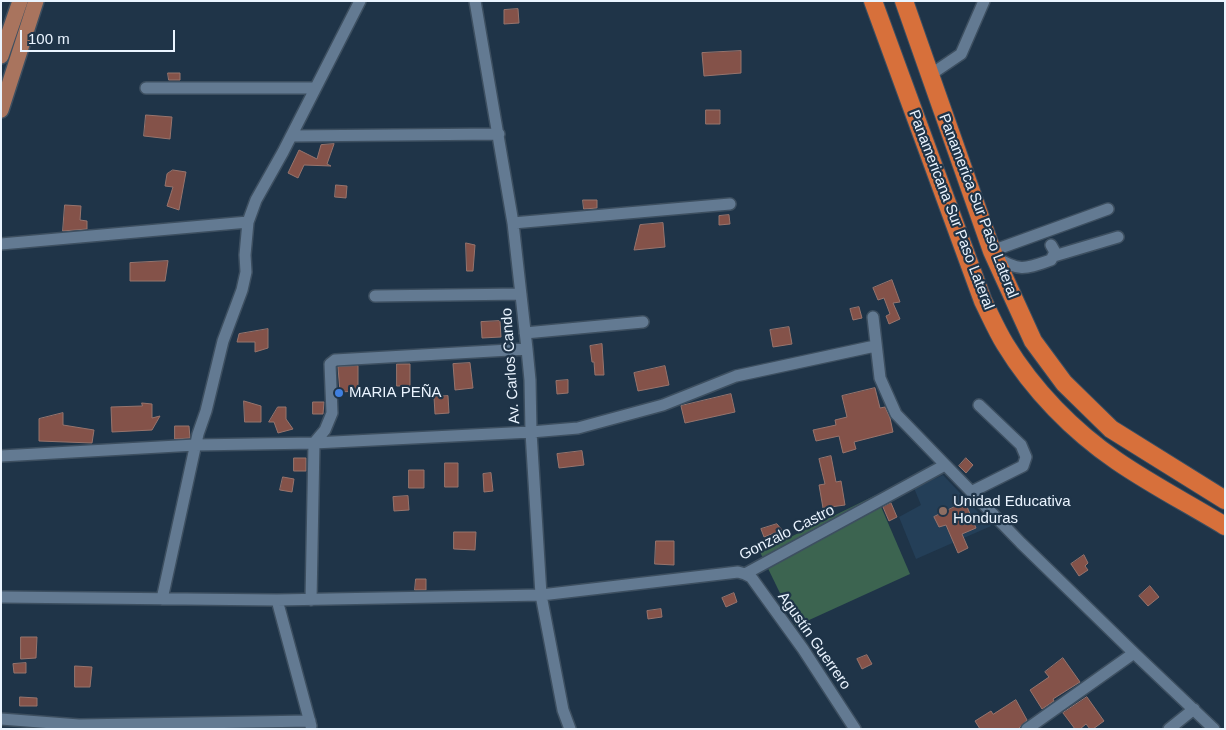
<!DOCTYPE html>
<meta charset="utf-8">
<style>
body{margin:0}
#map{position:relative;width:1226px;height:730px;overflow:hidden;background:#1f3448;font-family:Helvetica,sans-serif}
canvas{display:block}
.frame{position:absolute;inset:0;border:2px solid #eaf4ff;pointer-events:none}
.scale{position:absolute;left:20px;top:30px;width:155px;height:22px;box-sizing:border-box;border:2px solid #eaf4ff;border-top:0;padding-left:6px;font-size:15px;line-height:18px;white-space:nowrap;color:#eaf4ff;-webkit-text-stroke:4px #1f3448;paint-order:stroke}
</style>
<div id="map">
<canvas width="1226" height="730"></canvas>
<div class="frame"></div>
<div class="scale">100 m</div>
</div>
<script>
const ctx = document.querySelector('canvas').getContext('2d');
ctx.lineJoin = 'round';
function paint(path, color) {
  ctx.fillStyle = color;
  ctx.fill(path, 'evenodd');
}
function stroke(path, color, width, dash) {
  ctx.strokeStyle = color;
  ctx.lineWidth = width;
  ctx.lineCap = dash ? 'butt' : 'round';
  ctx.setLineDash(dash || []);
  ctx.stroke(path);
}
function write(font, color, halo, rows, align = 'center') {
  ctx.font = font + ' Helvetica,sans-serif';
  ctx.lineWidth = 4.5;
  ctx.setLineDash([]);
  ctx.textBaseline = 'middle';
  ctx.strokeStyle = halo;
  ctx.fillStyle = color;
  for (const [text, x, y, turn = 0] of rows) {
    ctx.save();
    ctx.translate(x, y);
    ctx.rotate((+turn || 0) * Math.PI / 180);
    ctx.textAlign = isNaN(turn) ? turn : align;
    if (halo) ctx.strokeText(text, 0, 0);
    ctx.fillText(text, 0, 0);
    ctx.restore();
  }
}
paint(new Path2D(`
 M 943,475 L 991,526 L 916,559 L 899,517 L 921,505 L 914,488 Z`), '#243f58');
paint(new Path2D(`
 M 876,495 L 910,574 L 796,626 L 760,552 Z`), '#3c6450');
const building = new Path2D(`
 M 518,9 L 519,23 L 504,24 L 504,10 Z
 M 741,51 L 741,73 L 704,76 L 702,53 Z
 M 168,73 L 180,73 L 180,80 L 169,80 Z
 M 706,110 L 720,110 L 720,124 L 706,124 Z
 M 146,115 L 172,117 L 170,139 L 144,136 Z
 M 334,144 L 327,164 L 331,166 L 304,165 L 298,178 L 288,173 L 299,150 L 317,159 L 321,145 Z
 M 173,170 L 186,172 L 179,210 L 167,206 L 173,187 L 165,186 L 167,174 Z
 M 336,185 L 347,186 L 346,198 L 335,197 Z
 M 583,200 L 597,200 L 597,208 L 584,209 Z
 M 65,205 L 81,206 L 80,220 L 87,221 L 87,229 L 63,231 Z
 M 729,215 L 730,224 L 719,225 L 719,216 Z
 M 663,223 L 665,247 L 634,250 L 640,225 Z
 M 466,243 L 475,245 L 473,271 L 467,271 Z
 M 168,261 L 165,281 L 130,281 L 130,263 Z
 M 892,280 L 900,302 L 893,303 L 900,319 L 889,324 L 886,316 L 890,314 L 884,298 L 878,300 L 873,288 Z
 M 859,307 L 862,318 L 853,320 L 850,309 Z
 M 500,321 L 501,337 L 482,338 L 481,322 Z
 M 789,327 L 792,344 L 773,347 L 770,330 Z
 M 268,329 L 268,348 L 255,352 L 255,342 L 237,342 L 239,334 Z
 M 602,344 L 604,375 L 595,375 L 594,362 L 592,362 L 590,346 Z
 M 470,363 L 473,388 L 455,390 L 453,364 Z
 M 397,364 L 410,364 L 410,386 L 397,386 Z
 M 358,366 L 358,391 L 340,392 L 338,367 Z
 M 665,366 L 669,385 L 638,391 L 634,373 Z
 M 568,380 L 568,393 L 557,394 L 556,381 Z
 M 875,388 L 880,408 L 885,407 L 890,418 L 893,432 L 854,442 L 856,449 L 843,453 L 839,436 L 816,441 L 813,430 L 836,425 L 835,420 L 847,417 L 842,396 Z
 M 731,394 L 735,412 L 685,423 L 681,406 Z
 M 448,396 L 449,413 L 435,414 L 434,397 Z
 M 244,401 L 261,406 L 261,422 L 245,422 Z
 M 313,402 L 324,402 L 323,414 L 313,414 Z
 M 142,403 L 152,404 L 152,418 L 160,416 L 152,430 L 112,432 L 111,407 L 142,406 Z
 M 278,407 L 286,407 L 286,419 L 293,429 L 278,433 L 274,422 L 269,422 Z
 M 63,413 L 63,425 L 94,430 L 92,443 L 39,441 L 39,419 Z
 M 175,426 L 189,426 L 190,438 L 175,439 Z
 M 582,451 L 584,465 L 559,468 L 557,454 Z
 M 831,456 L 836,482 L 841,481 L 845,505 L 823,508 L 819,485 L 825,484 L 819,459 Z
 M 294,458 L 306,458 L 306,471 L 294,471 Z
 M 966,458 L 973,465 L 966,473 L 959,466 Z
 M 445,463 L 458,463 L 458,487 L 445,487 Z
 M 409,470 L 424,470 L 424,488 L 409,488 Z
 M 491,473 L 493,491 L 484,492 L 483,474 Z
 M 283,477 L 294,479 L 292,492 L 280,490 Z
 M 408,496 L 409,510 L 394,511 L 393,497 Z
 M 965,502 L 976,528 L 962,534 L 968,548 L 958,553 L 946,525 L 939,527 L 934,517 Z
 M 891,503 L 897,517 L 889,521 L 883,507 Z
 M 777,524 L 782,530 L 764,537 L 761,529 Z
 M 454,532 L 476,532 L 475,550 L 454,549 Z
 M 656,541 L 674,541 L 674,565 L 655,564 Z
 M 1084,555 L 1088,563 L 1085,566 L 1088,570 L 1079,576 L 1071,564 Z
 M 416,579 L 426,579 L 426,590 L 415,590 Z
 M 1150,586 L 1159,597 L 1148,606 L 1139,596 Z
 M 734,593 L 737,602 L 726,607 L 722,598 Z
 M 661,609 L 662,617 L 648,619 L 647,611 Z
 M 21,637 L 37,637 L 36,658 L 21,659 Z
 M 867,655 L 872,664 L 862,669 L 857,659 Z
 M 1063,658 L 1080,682 L 1053,699 L 1054,701 L 1042,709 L 1030,690 L 1049,677 L 1045,672 Z
 M 26,663 L 26,673 L 14,673 L 13,664 Z
 M 75,666 L 92,667 L 90,687 L 75,687 Z
 M 20,697 L 37,698 L 37,706 L 20,706 Z
 M 1087,697 L 1104,721 L 1093,729 L 1090,729 L 1086,724 L 1080,729 L 1075,729 L 1063,713 Z
 M 1016,700 L 1027,720 L 1018,729 L 980,729 L 975,721 L 991,711 L 993,714 Z`);
paint(building, '#845249');
stroke(building, '#97746d', 1);
const minor = new Path2D(`
 M 475,1 L 513,223 L 527,349 L 530,380 L 531,432 L 541,595 L 563,710 L 570,729
 M 930,75 L 961,54 L 984,1
 M 146,88 L 315,88
 M 291,136 L 499,134
 M 513,223 L 730,204
 M 1,244 L 248,222
 M 992,251 L 1108,209
 M 1054,256 L 1118,237
 M 995,257 C 1020,272 1025,269 1051,260 L 1055,252 L 1051,245
 M 375,296 L 521,294
 M 873,317 L 880,378 L 896,414 L 1021,543 L 1134,653 L 1214,729
 M 525,333 L 643,322
 M 1,456 L 195,445 L 314,443 L 531,432 L 578,428 L 663,405 L 736,376 L 875,346
 M 973,491 L 1023,466 L 1026,457 L 1021,445 L 979,405
 M 745,574 L 751,577 L 803,649 L 855,729
 M 1,597 L 277,600 L 541,595 L 738,572 L 745,574 L 945,465
 M 162,599 L 198,434 L 206,411 L 223,341 L 242,290 L 246,272 L 245,255 L 248,222 L 256,200 L 283,152 L 360,1
 M 277,600 L 311,726
 M 311,600 L 314,443 L 325,430 L 332,413 L 330,364 L 335,360 L 527,349
 M 1,719 L 79,725 L 310,721
 M 1027,729 L 1134,653
 M 1169,729 L 1194,709`);
const major = new Path2D(`
 M 1,56 L 20,1
 M 1,110 L 36,1`);
const highway = new Path2D(`
 M 873,1 L 983,301 C 990,315 997,331 1005,344 C 1033,390 1073,431 1117,461 C 1152,485 1189,504 1225,526
 M 904,1 L 992,251 L 1033,341 L 1064,383 L 1111,429 L 1225,500`);
stroke(minor, '#3d4f60', 14);
stroke(major, '#3d4f60', 18);
stroke(highway, '#3d4f60', 20);
stroke(minor, '#637a92', 11);
stroke(major, '#a9745e', 15);
stroke(highway, '#d7703b', 18);
for (const [x, y, r, color] of [
 [339,393,5,"#3f7fe0"],
 [943,511,5,"#8d6e63"]
]) {
  const dot = new Path2D();
  dot.arc(x, y, r, 0, 2 * Math.PI);
  ctx.fillStyle = color;
  ctx.fill(dot);
  stroke(dot, '#1f3448', 2);
}
write('15px', '#eaf4ff', '#1f3448', [
 ["Panamerica Sur Paso Lateral",978,206,69],
 ["Panamericana Sur Paso Lateral",951,210,69],
 ["Av. Carlos Cando",511,366,-94],
 ["Gonzalo Castro",787,533,-27],
 ["Agustín Guerrero",814,641,55]
]);
write('15px', '#eaf4ff', '#1f3448', [
 ["MARIA PEÑA",349,393],
 ["Unidad Educativa",953,502],
 ["Honduras",953,519]
], 'left');
</script>
